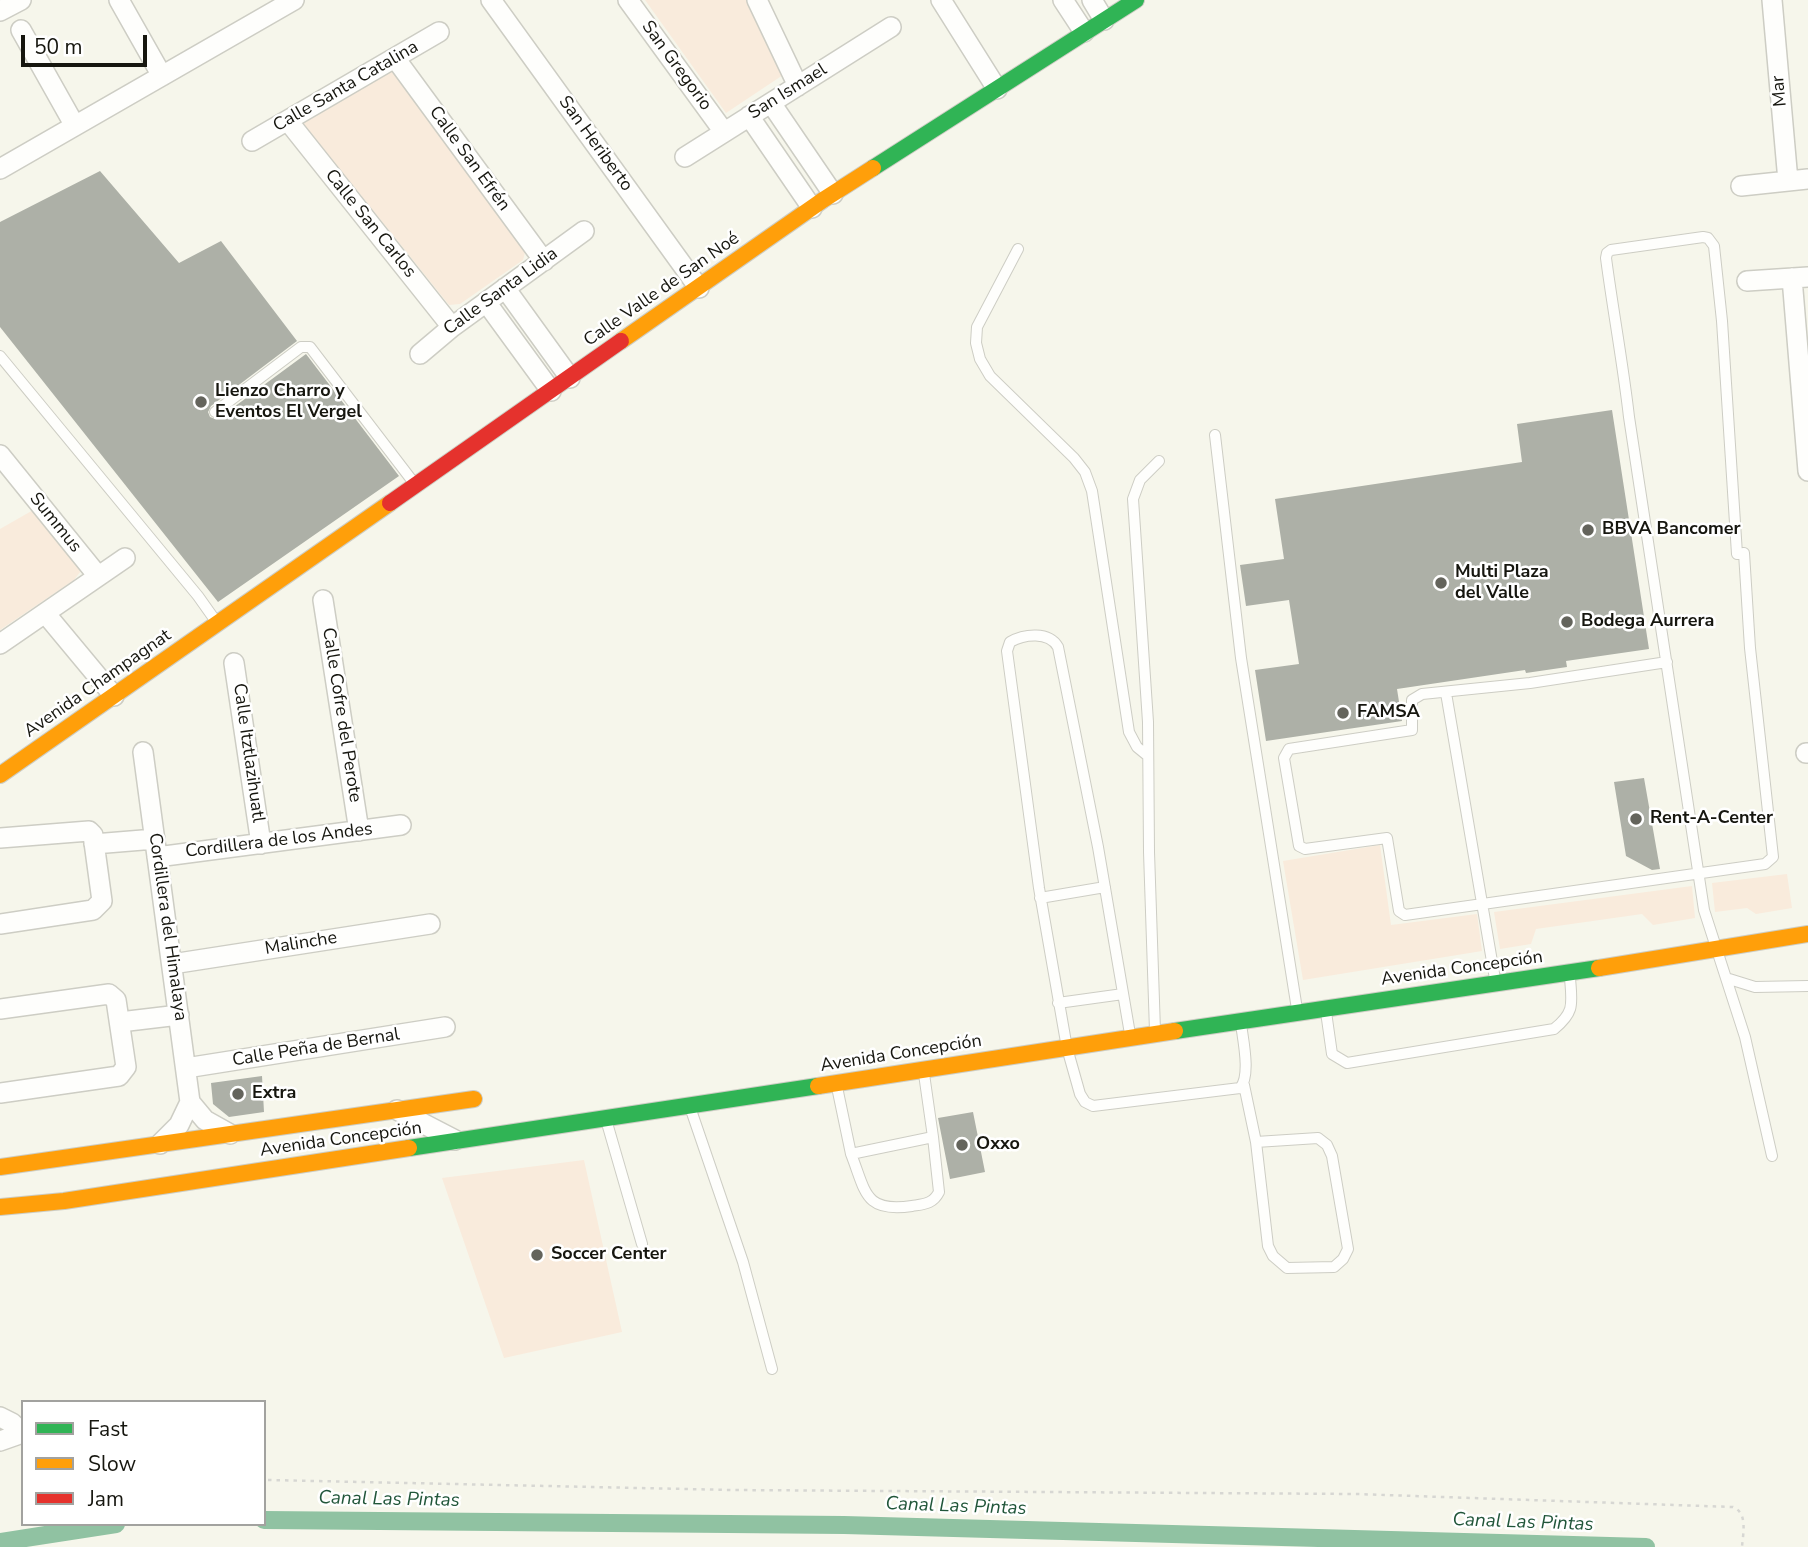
<!DOCTYPE html>
<meta charset="utf-8">
<style>
body{margin:0}
#map{position:relative;width:1808px;height:1547px;overflow:hidden;background:#f6f6eb;font-family:"Nunito Sans",sans-serif}
canvas{display:block}
.legend{position:absolute;left:21px;top:1400px;width:245px;height:126px;box-sizing:border-box;background:#fff;border:2px solid #a2a29f;margin:0;padding:9px 12px;list-style:none;font-size:21px;color:#16160f}
.legend li{display:flex;align-items:center;gap:14px;height:35px}
.legend b{width:35px;border:2px solid #a2a29f}
.scale{position:absolute;left:21px;top:35px;width:126px;height:32px;box-sizing:border-box;border:4px solid #16160f;border-top:0;padding-left:9px;font-size:21px;line-height:24px;white-space:nowrap;color:#16160f;-webkit-text-stroke:5px #fff;paint-order:stroke}
</style>
<div id="map">
<canvas width="1808" height="1547"></canvas>
<ul class="legend">
<li><b style="height:9px;background:#30b455"></b>Fast</li>
<li><b style="height:9px;background:#ff9f0a"></b>Slow</li>
<li><b style="height:9px;background:#e5322d"></b>Jam</li>
</ul>
<div class="scale">50 m</div>
</div>
<script>
const ctx = document.querySelector('canvas').getContext('2d');
ctx.lineJoin = 'round';
function paint(path, color) {
  ctx.fillStyle = color;
  ctx.fill(path, 'evenodd');
}
function stroke(path, color, width, dash) {
  ctx.strokeStyle = color;
  ctx.lineWidth = width;
  ctx.lineCap = dash ? 'butt' : 'round';
  ctx.setLineDash(dash || []);
  ctx.stroke(path);
}
function write(font, color, halo, rows, align = 'center') {
  ctx.font = font + ' "Nunito Sans",sans-serif';
  ctx.lineWidth = 5;
  ctx.setLineDash([]);
  ctx.textBaseline = 'middle';
  ctx.strokeStyle = halo;
  ctx.fillStyle = color;
  for (const [text, x, y, turn = 0] of rows) {
    ctx.save();
    ctx.translate(x, y);
    ctx.rotate((+turn || 0) * Math.PI / 180);
    ctx.textAlign = isNaN(turn) ? turn : align;
    if (halo) ctx.strokeText(text, 0, 0);
    ctx.fillText(text, 0, 0);
    ctx.restore();
  }
}
paint(new Path2D(`
 M 645,0 L 747,0 L 783,75 L 726,113 Z
 M 393,69 L 526,249 L 523,260 L 460,304 L 449,305 L 302,122 Z
 M 35,509 L 84,567 L 74,580 L 0,630 L 0,529 Z
 M 1380,845 L 1391,925 L 1477,914 L 1482,951 L 1303,980 L 1283,861 Z
 M 1787,874 L 1792,908 L 1756,914 L 1747,908 L 1715,912 L 1712,883 Z
 M 1692,886 L 1695,918 L 1653,925 L 1642,914 L 1536,929 L 1531,944 L 1500,949 L 1494,912 Z
 M 584,1160 L 622,1332 L 504,1358 L 442,1178 Z`), '#f9ebdc');
stroke(new Path2D(`
 M 264,1520 L 844,1525 L 1646,1547
 M 0,1542 L 116,1524`), '#90c2a2', 18);
paint(new Path2D(`
 M 100,171 L 179,263 L 221,241 L 297,341 L 211,406 L 208,412 L 210,417 L 215,419 L 219,418 L 306,354 L 399,476 L 218,602 L 0,327 L 0,222 Z
 M 1612,410 L 1649,649 L 1566,661 L 1567,667 L 1526,673 L 1525,670 L 1397,689 L 1402,721 L 1266,741 L 1255,670 L 1299,664 L 1289,600 L 1246,606 L 1240,565 L 1284,559 L 1275,499 L 1522,462 L 1517,424 Z
 M 1644,778 L 1660,869 L 1652,870 L 1626,856 L 1614,782 Z
 M 262,1076 L 264,1112 L 229,1117 L 213,1104 L 211,1083 Z
 M 973,1112 L 985,1172 L 950,1179 L 938,1118 Z`), '#adb0a7');
const lane = new Path2D(`
 M 1018,249 L 977,327 L 976,343 L 980,359 L 990,376 L 1074,458 L 1085,472 L 1092,491 L 1129,732 L 1137,747 L 1148,756
 M 0,356 L 198,596 L 215,620
 M 215,412 L 301,347 L 310,347 L 414,483
 M 1215,435 L 1241,658 L 1297,1009
 M 1667,662 L 1530,683 L 1422,694 L 1412,700 L 1412,730 L 1289,749 L 1284,758 L 1299,846 L 1305,849 L 1387,838 L 1399,911 L 1405,915 L 1765,864 L 1773,857 L 1750,648 L 1744,553 L 1737,554 L 1722,321 L 1714,246 L 1708,238 L 1703,237 L 1611,250 L 1607,253 L 1606,258 C 1613,311 1623,364 1629,417 L 1704,910 L 1745,1037 L 1772,1156
 M 1446,693 L 1495,979
 M 1040,898 L 1105,887
 M 1726,978 L 1755,987 L 1808,986
 M 1058,1003 L 1123,994
 M 1326,1012 L 1332,1054 L 1347,1063 L 1554,1029 C 1575,1012 1572,1004 1570,978
 M 1155,1031 L 1149,852 L 1148,722 L 1133,499 L 1140,480 L 1159,461
 M 1130,1034 L 1098,847 L 1058,647 C 1049,631 1024,634 1010,642 L 1007,651 L 1039,888 L 1067,1048 L 1080,1094 L 1085,1102 L 1093,1106 L 1240,1088 C 1251,1076 1243,1040 1241,1024
 M 1244,1085 L 1256,1142
 M 837,1087 L 851,1154 L 933,1137 L 924,1074
 M 691,1110 L 743,1262 L 772,1369
 M 607,1123 L 642,1244
 M 1318,1138 L 1327,1145 L 1332,1156 L 1348,1249 L 1343,1259 L 1334,1267 L 1287,1268 L 1273,1256 L 1268,1246 L 1256,1142 Z
 M 851,1154 C 866,1192 864,1213 912,1206 C 924,1204 933,1204 939,1192 L 933,1137`);
const street = new Path2D(`
 M 119,0 L 162,76
 M 491,0 L 699,288
 M 628,0 L 724,132
 M 757,0 L 798,86
 M 941,0 L 997,89
 M 1063,0 L 1084,32
 M 1092,0 L 1104,20
 M 1772,0 L 1788,181
 M 0,11 L 21,0
 M 21,30 L 75,126
 M 395,58 L 544,261
 M 771,103 L 833,194
 M 749,116 L 812,208
 M 288,121 L 452,327
 M 252,141 L 439,32
 M 685,157 L 891,27
 M 0,169 L 294,0
 M 1741,186 L 1808,179
 M 1792,278 L 1808,471
 M 1747,281 L 1808,277
 M 505,288 L 570,378
 M 486,302 L 551,391
 M 420,354 L 452,327 L 584,231
 M 0,455 L 98,576
 M 323,600 L 359,831
 M 45,613 L 114,696
 M 0,644 L 125,558
 M 234,663 L 261,844
 M 143,752 L 190,1102 L 205,1120 L 230,1134
 M 1806,753 L 1808,753
 M 0,838 L 89,831 L 93,835 L 102,901 L 93,910 L 0,924
 M 94,844 L 155,839
 M 157,857 L 401,825
 M 172,964 L 430,924
 M 0,1009 L 109,994 L 116,1000 L 126,1067 L 119,1076 L 0,1093
 M 120,1022 L 179,1015
 M 186,1068 L 445,1027
 M 397,1110 L 455,1140
 M 160,1144 L 179,1125 L 190,1102
 M 0,1417 L 12,1423 L 20,1431 L 17,1435 L 0,1441`);
const fast = new Path2D(`
 M 873,168 L 1136,0
 M 1175,1031 L 1599,968
 M 409,1148 L 818,1086`);
const slow = new Path2D(`
 M 621,341 L 823,200 L 873,168
 M 0,775 L 390,503
 M 1599,968 L 1808,934
 M 818,1086 L 1175,1031
 M 0,1167 L 474,1099
 M 0,1207 L 64,1201 L 409,1148`);
const jam = new Path2D(`
 M 390,503 L 621,341`);
stroke(lane, '#cdcdc4', 12);
stroke(street, '#cdcdc4', 22);
stroke(fast, '#cdcdc4', 18);
stroke(slow, '#cdcdc4', 18);
stroke(jam, '#cdcdc4', 18);
stroke(new Path2D(`
 M 268,1480 L 732,1490 L 1356,1494 L 1733,1507 C 1748,1513 1743,1533 1742,1547`), '#d7d7d3', 2.5, [3.5, 5]);
stroke(lane, '#fefefc', 10);
stroke(street, '#fefefc', 19);
stroke(fast, '#30b455', 16);
stroke(slow, '#ff9f0a', 16);
stroke(jam, '#e5322d', 16);
for (const [x, y, r, color] of [
 [201,402,7,"#64645c"],
 [1588,530,7,"#64645c"],
 [1441,583,7,"#64645c"],
 [1567,622,7,"#64645c"],
 [1343,713,7,"#64645c"],
 [1636,819,7,"#64645c"],
 [238,1094,7,"#64645c"],
 [962,1145,7,"#64645c"],
 [537,1255,7,"#64645c"]
]) {
  const dot = new Path2D();
  dot.arc(x, y, r, 0, 2 * Math.PI);
  ctx.fillStyle = color;
  ctx.fill(dot);
  stroke(dot, '#fff', 2.5);
}
write('18px', '#16160f', '#fff', [
 ["San Gregorio",676,66,54],
 ["Calle Santa Catalina",346,87,-30],
 ["Mar",1780,91,-95],
 ["San Ismael",788,92,-32],
 ["San Heriberto",595,144,54],
 ["Calle San Efrén",469,159,54],
 ["Calle San Carlos",370,224,51],
 ["Calle Valle de San Noé",662,290,-35],
 ["Calle Santa Lidia",501,292,-36],
 ["Summus",55,523,51],
 ["Avenida Champagnat",98,684,-35],
 ["Calle Cofre del Perote",341,715,81],
 ["Calle Itztlazihuatl",248,753,82],
 ["Cordillera de los Andes",279,841,-7],
 ["Cordillera del Himalaya",167,927,82],
 ["Malinche",301,944,-9],
 ["Avenida Concepción",1462,969,-8],
 ["Calle Peña de Bernal",316,1048,-9],
 ["Avenida Concepción",901,1054,-9],
 ["Avenida Concepción",341,1140,-8]
]);
write('bold 18px', '#16160f', '#fff', [
 ["Lienzo Charro y",215,392],
 ["Eventos El Vergel",215,413],
 ["BBVA Bancomer",1602,530],
 ["Multi Plaza",1455,573],
 ["del Valle",1455,594],
 ["Bodega Aurrera",1581,622],
 ["FAMSA",1357,713],
 ["Rent-A-Center",1650,819],
 ["Extra",252,1094],
 ["Oxxo",976,1145],
 ["Soccer Center",551,1255]
], 'left');
write('italic 19px', '#21563a', '#fff', [
 ["Canal Las Pintas",389,1500,1],
 ["Canal Las Pintas",956,1507,2],
 ["Canal Las Pintas",1523,1523,2]
]);
</script>
